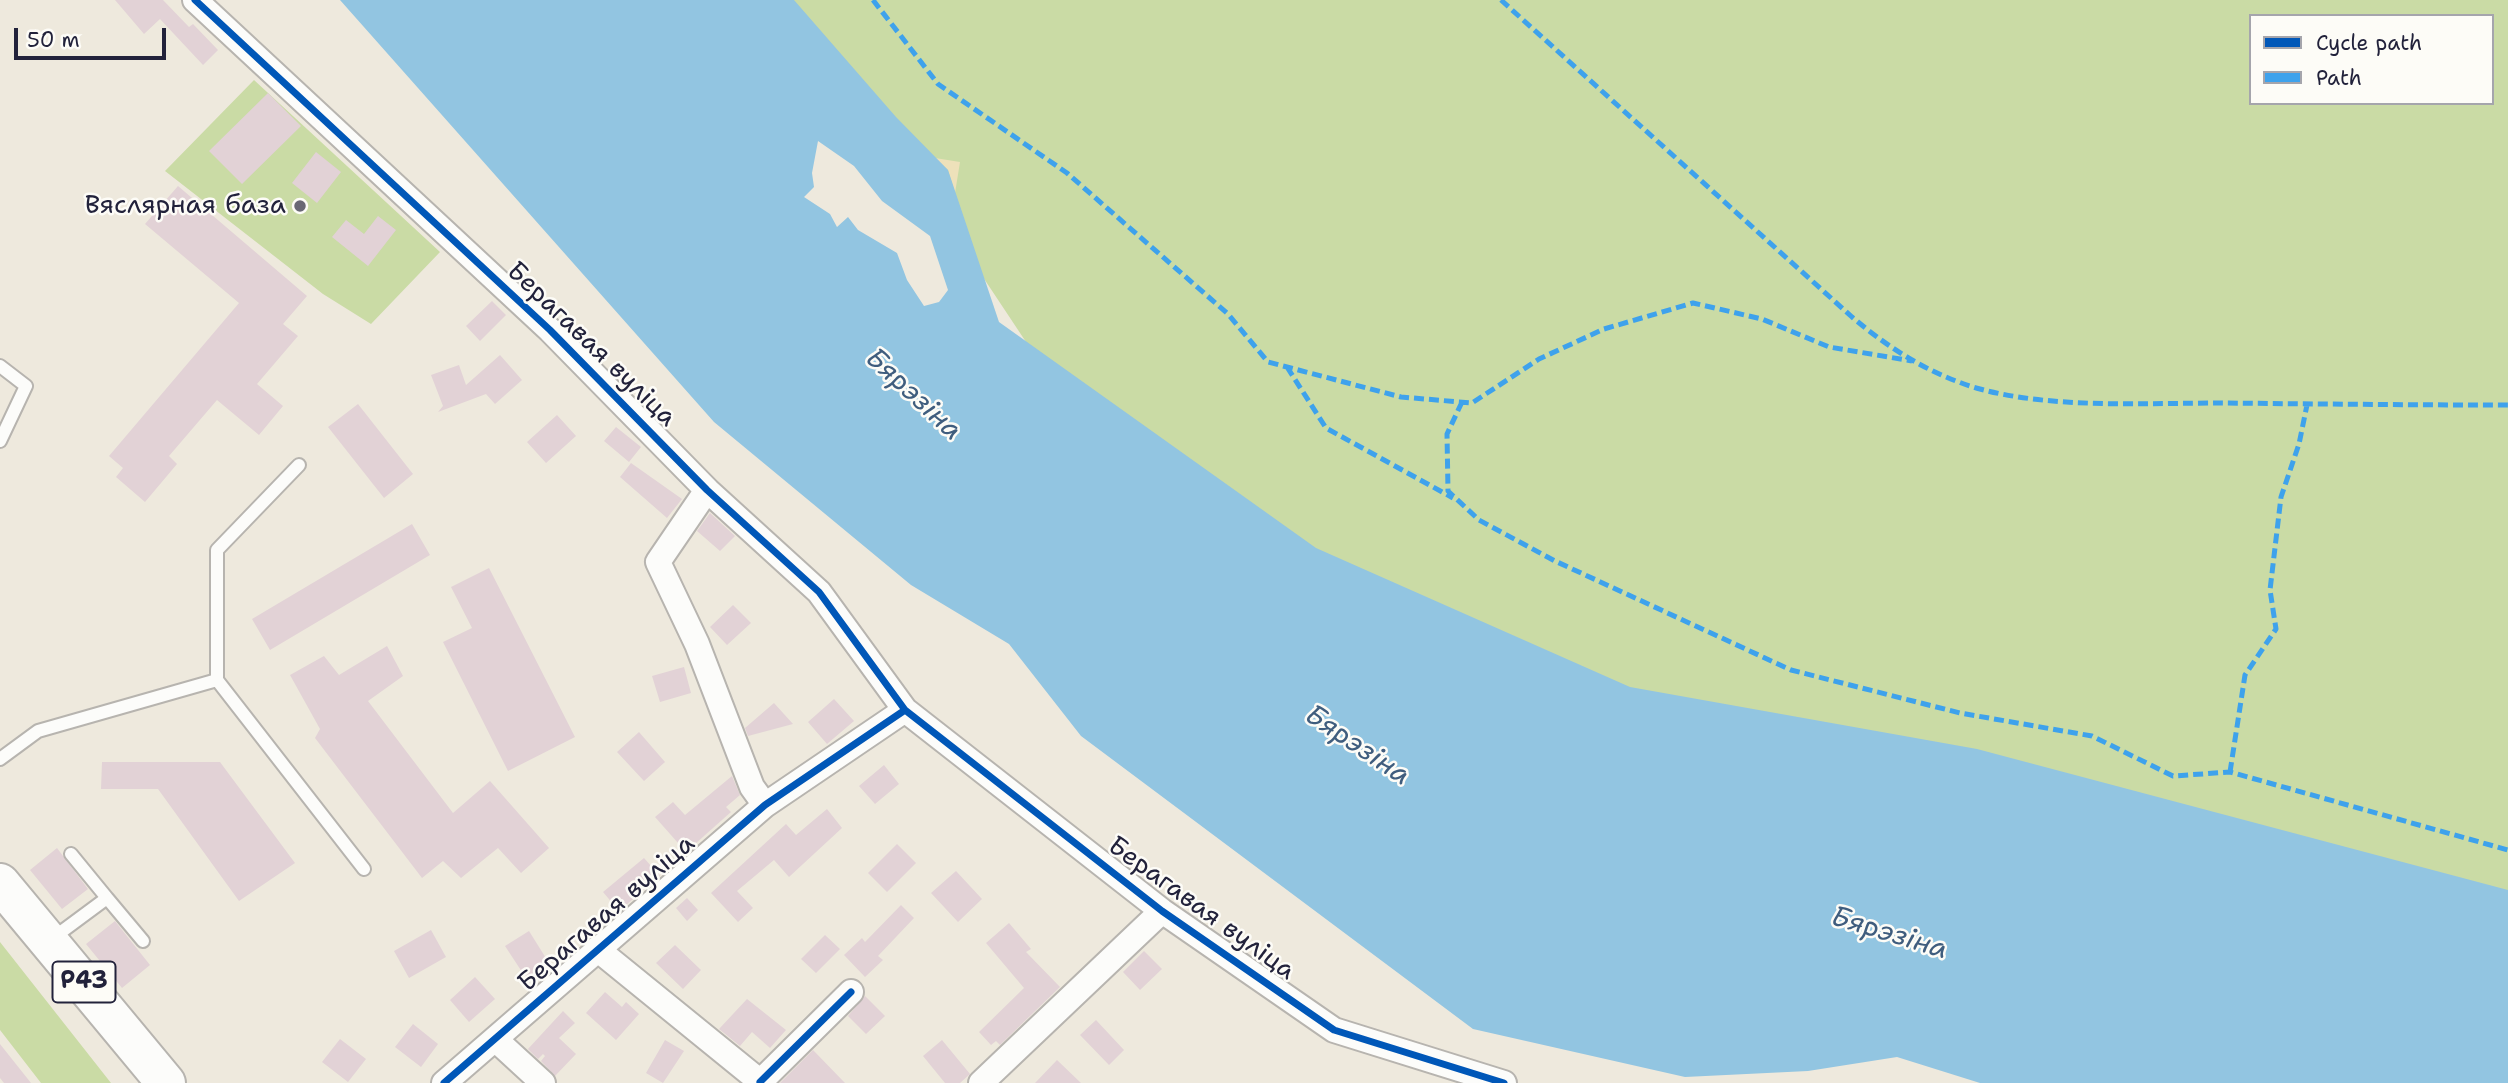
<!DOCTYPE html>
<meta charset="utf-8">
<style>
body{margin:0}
#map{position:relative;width:2508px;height:1083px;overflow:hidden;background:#eee9dd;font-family:"Shantell Sans",sans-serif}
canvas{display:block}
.legend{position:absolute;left:2249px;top:14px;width:245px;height:91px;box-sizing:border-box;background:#fdfcf7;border:2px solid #a5a5ac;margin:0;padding:9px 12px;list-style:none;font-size:21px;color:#22223b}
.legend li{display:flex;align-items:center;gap:14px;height:35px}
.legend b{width:35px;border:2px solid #a5a5ac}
.scale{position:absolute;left:14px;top:28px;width:152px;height:32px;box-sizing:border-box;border:4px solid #22223b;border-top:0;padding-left:9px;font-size:21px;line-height:24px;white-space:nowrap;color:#22223b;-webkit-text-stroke:5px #fdfcf7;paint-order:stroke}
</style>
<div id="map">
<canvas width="2508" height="1083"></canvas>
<ul class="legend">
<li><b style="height:9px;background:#0057b8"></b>Cycle path</li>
<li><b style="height:9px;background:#3ea2ec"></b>Path</li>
</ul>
<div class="scale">50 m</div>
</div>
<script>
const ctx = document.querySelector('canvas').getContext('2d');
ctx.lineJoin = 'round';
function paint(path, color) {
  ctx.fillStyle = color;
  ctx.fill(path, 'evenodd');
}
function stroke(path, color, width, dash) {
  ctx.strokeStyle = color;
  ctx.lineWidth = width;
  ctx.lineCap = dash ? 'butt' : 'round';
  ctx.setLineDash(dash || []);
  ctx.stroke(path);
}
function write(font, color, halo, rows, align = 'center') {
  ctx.font = font + ' "Shantell Sans",sans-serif';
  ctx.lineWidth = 5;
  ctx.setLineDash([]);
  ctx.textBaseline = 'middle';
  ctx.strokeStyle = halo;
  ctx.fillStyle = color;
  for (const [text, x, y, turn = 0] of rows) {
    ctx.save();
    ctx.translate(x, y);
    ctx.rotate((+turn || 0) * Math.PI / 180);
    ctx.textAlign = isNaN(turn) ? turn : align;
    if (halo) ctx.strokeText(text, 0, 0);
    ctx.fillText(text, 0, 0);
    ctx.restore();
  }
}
paint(new Path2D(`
 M 768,0 L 2508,0 L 2508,905 L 1619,698 L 1301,557 L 1028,345 L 886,131 ZM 2251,16 L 2492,16 L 2492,103 L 2251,103 Z
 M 254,80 L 440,252 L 371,324 L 323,294 L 165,171 Z
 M 0,942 L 111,1083 L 41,1083 L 0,1030 Z`), '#cadba5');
paint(new Path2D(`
 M 935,158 L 960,162 L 955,193 L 948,170 Z`), '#eee1ba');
paint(new Path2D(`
 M 340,0 L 794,0 L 896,117 L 948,170 L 999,322 L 1316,548 L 1630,687 L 1977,749 L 2508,890 L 2508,1083 L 1980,1083 L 1897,1057 L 1808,1071 L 1685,1077 L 1473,1029 L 1081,736 L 1009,644 L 911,585 L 714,422 ZM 818,141 L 854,166 L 882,201 L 930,236 L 948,290 L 939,302 L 924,306 L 907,280 L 897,253 L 858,230 L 848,217 L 837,227 L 830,214 L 804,197 L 814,187 L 812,173 Z`), '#92c5e1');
paint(new Path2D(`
 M 115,0 L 163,0 L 189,27 L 193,24 L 218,50 L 203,65 L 160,19 L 144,34 Z
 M 268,93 L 301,126 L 242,184 L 209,151 Z
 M 316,152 L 341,172 L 317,203 L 292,183 Z
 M 178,186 L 307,296 L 283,324 L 298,336 L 257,384 L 283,406 L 259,435 L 217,400 L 169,456 L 177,464 L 145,502 L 116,477 L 123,468 L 109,456 L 239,303 L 145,224 Z
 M 378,216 L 396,230 L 368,266 L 332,237 L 346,220 L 364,234 Z
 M 492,301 L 506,315 L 480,341 L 466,326 Z
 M 500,355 L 522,380 L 495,404 L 486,394 L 438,412 L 443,406 L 431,375 L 459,365 L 466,385 Z
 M 358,404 L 413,474 L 384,498 L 328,427 Z
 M 557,415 L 576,436 L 546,463 L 527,442 Z
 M 616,427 L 641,447 L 629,462 L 604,441 Z
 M 631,463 L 682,499 L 667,518 L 620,477 Z
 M 710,513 L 735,536 L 720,551 L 697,531 Z
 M 412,524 L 430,555 L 270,650 L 252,619 Z
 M 489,568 L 575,737 L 508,771 L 443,642 L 472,628 L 451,587 Z
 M 733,605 L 751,623 L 727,645 L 710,627 Z
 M 387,646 L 403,676 L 368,701 L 453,813 L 490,781 L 549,848 L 521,873 L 498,848 L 461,878 L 443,861 L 422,878 L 315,738 L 320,729 L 290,675 L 324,656 L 339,675 Z
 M 684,667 L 691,693 L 660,702 L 652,676 Z
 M 834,699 L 854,721 L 827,744 L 808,722 Z
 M 774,703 L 793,724 L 748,736 L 745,728 Z
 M 639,732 L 665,762 L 644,781 L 617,752 Z
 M 102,762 L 220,762 L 295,863 L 239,901 L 158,789 L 101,789 Z
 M 884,765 L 899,784 L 875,804 L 859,786 Z
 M 732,776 L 740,795 L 726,807 L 731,812 L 686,852 L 655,817 L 673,802 L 685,815 Z
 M 827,809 L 842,828 L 789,877 L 774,860 L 737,891 L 753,908 L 738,922 L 711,893 L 786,824 L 796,835 Z
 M 897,844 L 916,863 L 887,892 L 868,873 Z
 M 57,848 L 88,889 L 62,909 L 30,870 Z
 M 644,858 L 660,876 L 619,911 L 603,892 Z
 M 956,871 L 982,899 L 958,922 L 931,893 Z
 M 687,898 L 698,910 L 687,921 L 676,908 Z
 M 901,905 L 914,918 L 878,956 L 883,960 L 865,977 L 844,955 L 862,938 L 865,942 Z
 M 115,921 L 150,965 L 122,988 L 86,944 Z
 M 1009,923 L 1031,949 L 1026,952 L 1060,987 L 1000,1045 L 996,1041 L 991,1045 L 979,1032 L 1024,988 L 986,943 Z
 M 431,930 L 446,957 L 409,978 L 394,951 Z
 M 529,931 L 549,963 L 526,978 L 505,946 Z
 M 825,935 L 840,949 L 816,973 L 801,959 Z
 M 675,945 L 701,970 L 683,989 L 656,963 Z
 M 1144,951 L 1162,969 L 1140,990 L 1123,972 Z
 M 475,977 L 495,999 L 469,1022 L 450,1000 Z
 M 605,992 L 622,1007 L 626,1002 L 639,1014 L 616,1040 L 586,1013 Z
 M 865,996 L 885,1016 L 866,1034 L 848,1016 Z
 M 747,999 L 786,1030 L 770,1048 L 752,1032 L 740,1046 L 719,1029 Z
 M 563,1011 L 575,1023 L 559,1038 L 576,1054 L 555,1076 L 541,1061 L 545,1056 L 543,1054 L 538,1059 L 528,1049 Z
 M 1096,1020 L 1124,1050 L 1109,1065 L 1080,1035 Z
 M 413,1024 L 438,1044 L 421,1067 L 395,1047 Z
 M 340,1039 L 366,1059 L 348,1082 L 322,1062 Z
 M 665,1040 L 684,1051 L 663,1083 L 646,1073 Z
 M 942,1040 L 970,1074 L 960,1083 L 945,1083 L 923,1056 Z
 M 0,1044 L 31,1083 L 4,1083 L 0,1078 Z
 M 813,1050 L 845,1083 L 780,1083 Z
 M 1057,1060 L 1081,1083 L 1035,1083 Z`), '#e2d2d6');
const lane = new Path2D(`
 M 0,366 L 26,386 L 0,441
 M 217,680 L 217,550 L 299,465
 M 0,759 L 38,731 L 217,680 L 364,869
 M 71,854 L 107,898
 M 53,938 L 107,898 L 143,941`);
const street = new Path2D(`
 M 195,0 L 550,330 L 707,490 L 819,592 L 905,710 L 1162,911 L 1334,1030 L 1504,1083
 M 707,490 L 658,562 L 697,644 L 752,787 L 765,805
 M 597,949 L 762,1083
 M 495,1039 L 543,1083
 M 760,1082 L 851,992
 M 444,1083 L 765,805 L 905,710
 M 981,1083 L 1162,911`);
const primary = new Path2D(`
 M 0,883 L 166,1083`);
stroke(lane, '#b7b4af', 16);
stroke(street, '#b7b4af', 28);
stroke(primary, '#b7b4af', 42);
stroke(lane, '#fcfcfa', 12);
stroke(street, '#fcfcfa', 24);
stroke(primary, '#fcfcfa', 38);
stroke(new Path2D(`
 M 873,0 L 938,84 L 1067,173 L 1228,314 L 1268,362 L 1401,397 L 1472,403 L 1539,359 L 1604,329 L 1693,303 L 1762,319 L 1829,347 L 1912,361
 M 1501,0 L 1852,317 C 1891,350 1931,375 1980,389 C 2054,409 2146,403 2222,403 C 2317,404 2413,405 2508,405
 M 1287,367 L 1326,428 L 1453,498
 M 1462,402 L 1447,434 L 1448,491 L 1479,520 L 1555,561 L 1791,670 L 1960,713 L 2092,736 L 2173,776 L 2230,772 L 2508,850
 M 2230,772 L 2245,675 L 2276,629 L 2270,590 L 2281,497 L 2299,444 L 2307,405`), '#3ea2ec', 5, [10, 5]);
stroke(new Path2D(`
 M 195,0 L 550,330 L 707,490 L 819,592 L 905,710 L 1162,911 L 1334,1030 L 1504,1083
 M 760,1082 L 851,992
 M 444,1083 L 765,805 L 905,710`), '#0057b8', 7);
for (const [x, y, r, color] of [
 [300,206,7,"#696874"]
]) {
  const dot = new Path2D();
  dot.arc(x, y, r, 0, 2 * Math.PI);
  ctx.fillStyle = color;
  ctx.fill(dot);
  stroke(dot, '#fdfcf7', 2.5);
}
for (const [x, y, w] of [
 [84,982,63]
]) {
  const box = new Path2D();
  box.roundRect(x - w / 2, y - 20.5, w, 41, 5);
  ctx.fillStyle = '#fdfcf7';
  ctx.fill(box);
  stroke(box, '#22223b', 2);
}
write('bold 24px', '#22223b', null, [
 ["Р43",84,982]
]);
write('26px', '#22223b', '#fdfcf7', [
 ["Вяслярная база",286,206]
], 'right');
write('26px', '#22223b', '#fdfcf7', [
 ["Берагавая вуліца",591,345,44],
 ["Берагавая вуліца",1201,909,36],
 ["Берагавая вуліца",607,914,-41]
]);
write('italic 28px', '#3f5d7e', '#fdfcf7', [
 ["Бярэзіна",913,395,43],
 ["Бярэзіна",1357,746,34],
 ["Бярэзіна",1889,934,17]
]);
</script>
